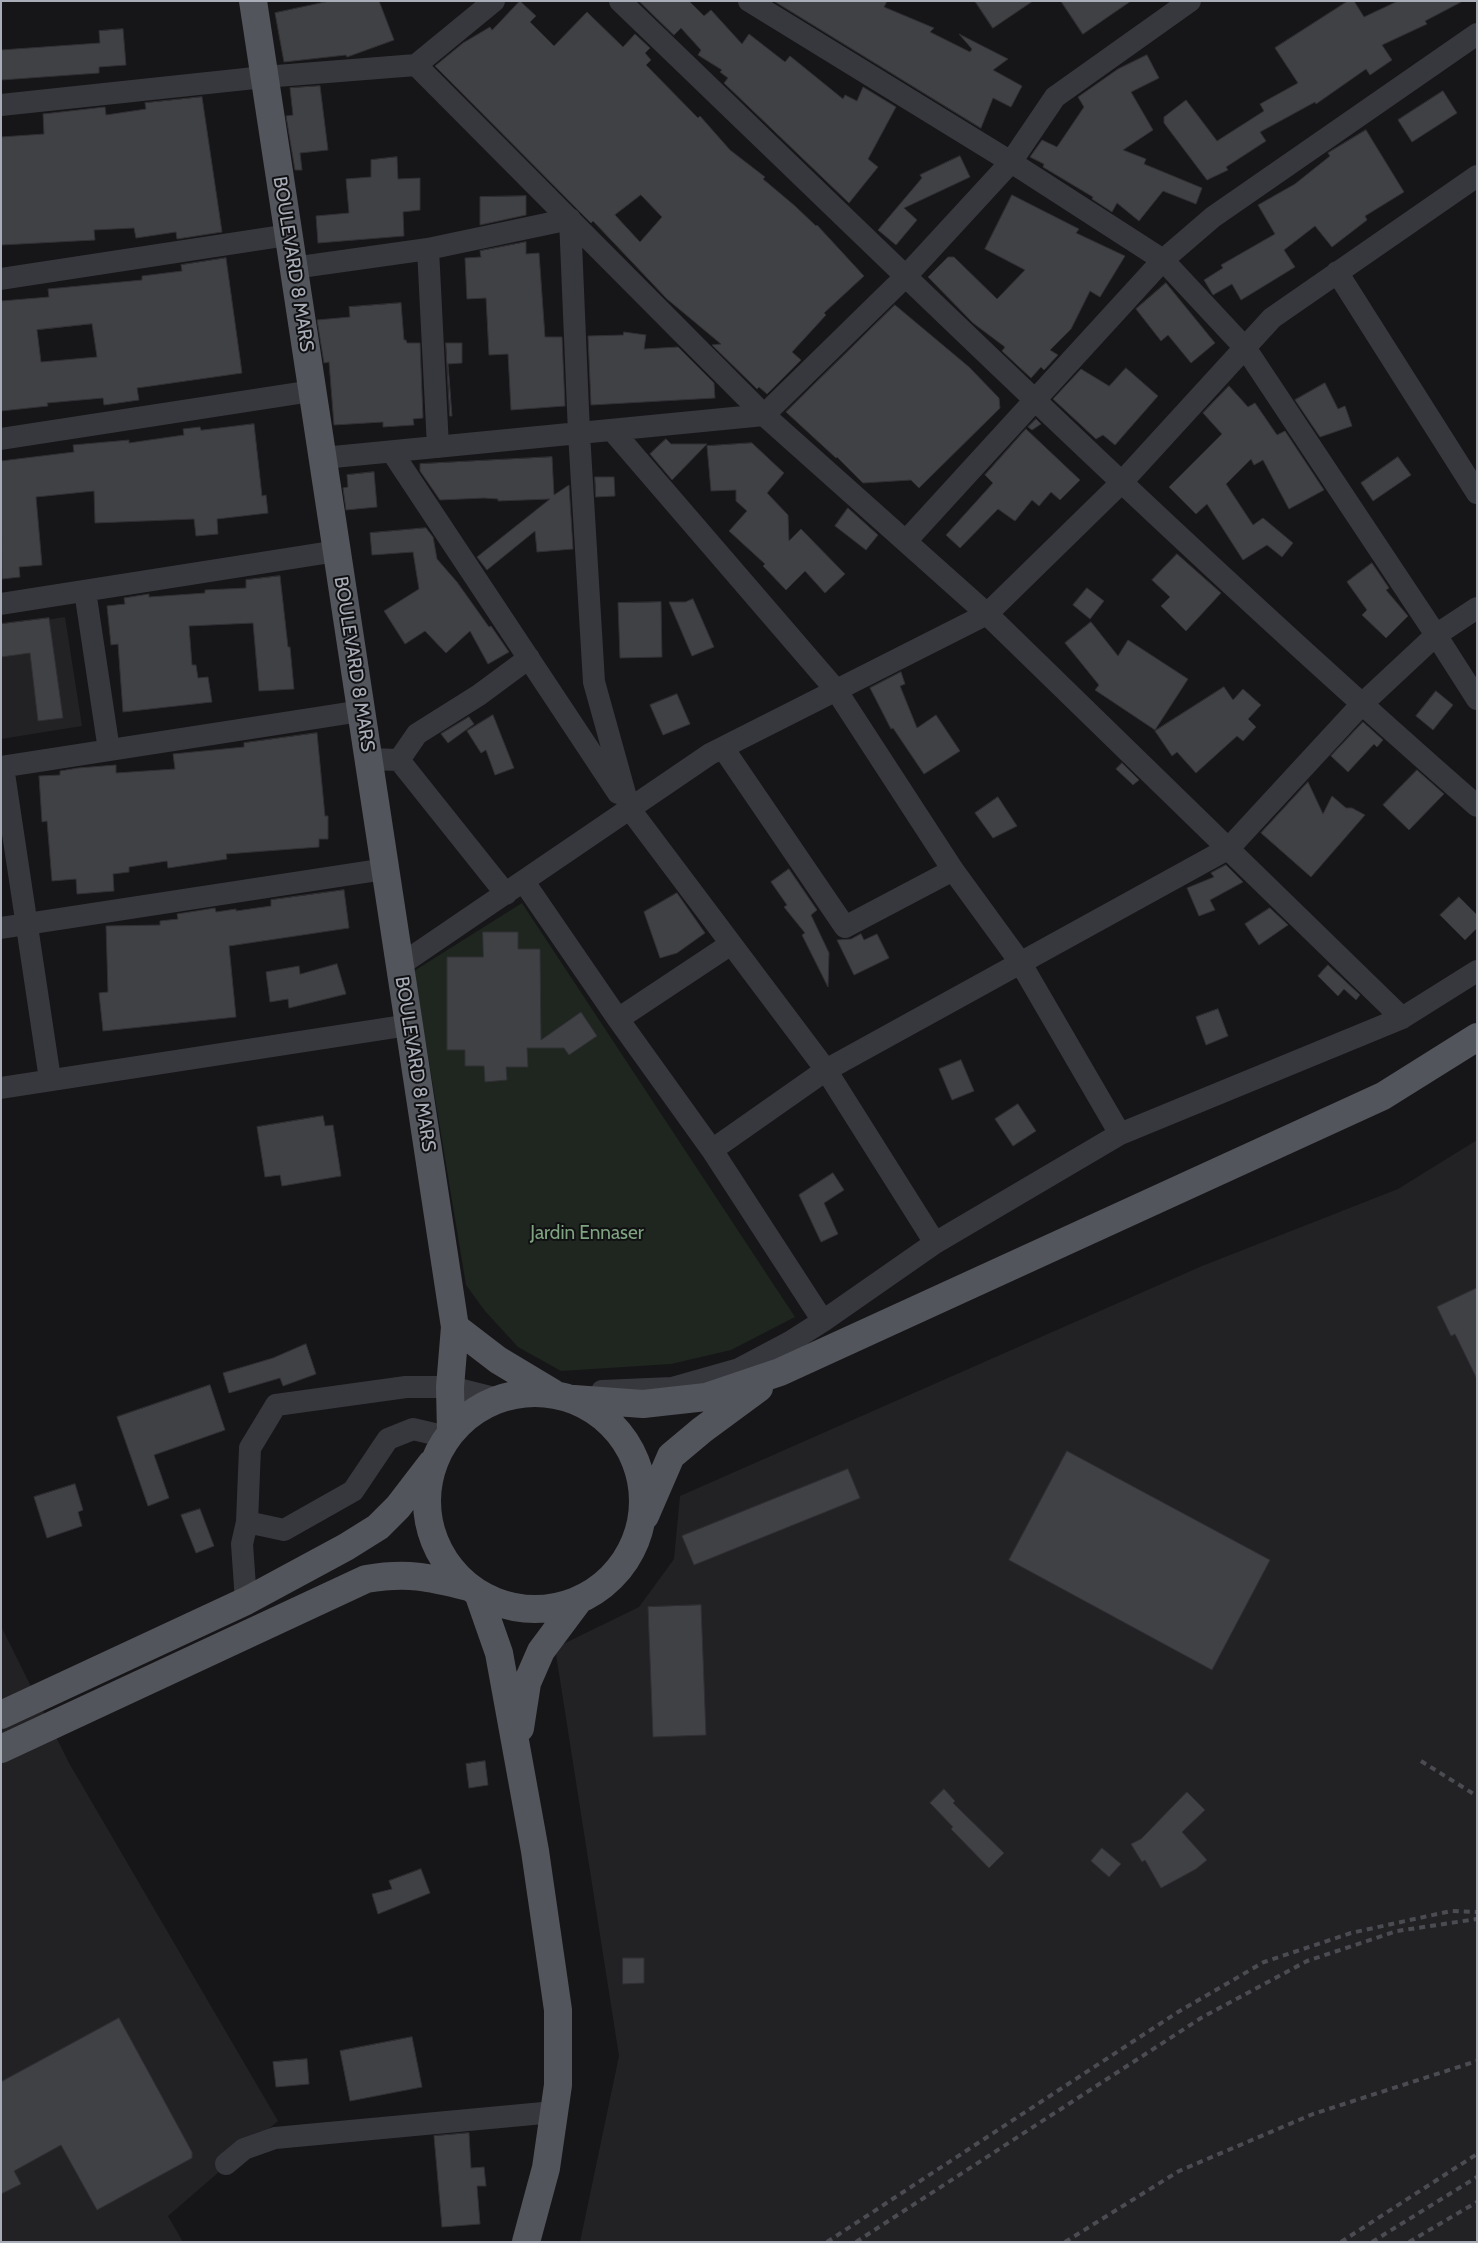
<!DOCTYPE html>
<style>
body{margin:0}
#map{position:relative;width:1478px;height:2243px;overflow:hidden;background:#161618;font-family:Cabin,sans-serif}
canvas{display:block}
.frame{position:absolute;inset:0;border:2px solid #a8adb8;pointer-events:none}
</style>
<div id="map">
<canvas width="1478" height="2243"></canvas>
<div class="frame"></div>
</div>
<script>
const ctx = document.querySelector('canvas').getContext('2d');
ctx.lineJoin = 'round';
function paint(path, color) {
  ctx.fillStyle = color;
  ctx.fill(path, 'evenodd');
}
function stroke(path, color, width, dash) {
  ctx.strokeStyle = color;
  ctx.lineWidth = width;
  ctx.lineCap = dash ? 'butt' : 'round';
  ctx.setLineDash(dash || []);
  ctx.stroke(path);
}
function write(font, color, halo, rows, align = 'center') {
  ctx.font = font + ' Cabin,sans-serif';
  ctx.lineWidth = 4;
  ctx.setLineDash([]);
  ctx.textBaseline = 'middle';
  ctx.strokeStyle = halo;
  ctx.fillStyle = color;
  for (const [text, x, y, turn = 0] of rows) {
    ctx.save();
    ctx.translate(x, y);
    ctx.rotate((+turn || 0) * Math.PI / 180);
    ctx.textAlign = isNaN(turn) ? turn : align;
    if (halo) ctx.strokeText(text, 0, 0);
    ctx.fillText(text, 0, 0);
    ctx.restore();
  }
}
paint(new Path2D(`
 M 65,617 L 82,726 L 1,739 L 1,627 Z
 M 1477,1140 L 1477,2242 L 580,2242 L 619,2056 L 555,1648 L 639,1607 L 674,1559 L 680,1496 L 1202,1266 L 1398,1189 Z
 M 1,1626 L 69,1763 L 278,2121 L 168,2216 L 183,2242 L 1,2242 Z`), '#222225');
paint(new Path2D(`
 M 522,903 L 795,1317 L 731,1350 L 671,1364 L 561,1371 L 518,1347 L 485,1311 L 466,1285 L 414,971 Z`), '#1e261f');
const building = new Path2D(`
 M 330,1 L 379,1 L 394,40 L 347,57 L 346,55 L 284,62 L 275,13 Z
 M 520,1 L 536,16 L 530,22 L 554,46 L 587,12 L 623,47 L 635,34 L 650,48 L 645,53 L 651,60 L 646,65 L 698,118 L 700,116 L 730,150 L 765,177 L 763,179 L 795,206 L 816,226 L 817,225 L 864,276 L 824,313 L 826,315 L 792,352 L 801,360 L 767,394 L 759,387 L 757,389 L 712,345 L 721,344 L 667,299 L 593,221 L 591,223 L 435,66 L 463,43 L 490,27 L 492,30 ZM 641,195 L 662,217 L 640,242 L 615,215 Z
 M 639,1 L 689,1 L 704,16 L 711,10 L 742,44 L 749,34 L 785,62 L 790,56 L 843,99 L 845,95 L 857,101 L 863,87 L 896,107 L 868,159 L 878,167 L 849,203 L 724,83 L 728,78 L 720,72 L 722,70 L 698,55 L 701,50 L 681,28 L 674,35 Z
 M 774,1 L 887,1 L 884,7 L 934,28 L 930,32 L 970,52 L 972,49 L 959,34 L 1008,59 L 993,70 L 1022,86 L 1011,107 L 993,98 L 981,128 Z
 M 975,1 L 1033,1 L 993,28 Z
 M 1061,1 L 1131,1 L 1083,34 Z
 M 1348,1 L 1354,1 L 1364,17 L 1398,1 L 1463,1 L 1425,21 L 1427,24 L 1382,45 L 1392,60 L 1370,75 L 1366,69 L 1316,104 L 1315,102 L 1260,132 L 1266,141 L 1226,167 L 1228,170 L 1207,180 L 1164,123 L 1164,117 L 1186,100 L 1217,141 L 1264,111 L 1260,104 L 1298,83 L 1275,48 Z
 M 123,29 L 126,65 L 99,67 L 99,73 L 1,80 L 1,50 L 100,43 L 99,31 Z
 M 1147,55 L 1159,78 L 1131,92 L 1153,130 L 1123,150 L 1146,159 L 1144,164 L 1202,188 L 1196,204 L 1163,191 L 1139,221 L 1117,203 L 1112,212 L 1092,199 L 1093,197 L 1043,167 L 1044,164 L 1030,157 L 1042,140 L 1057,147 L 1084,107 L 1078,97 L 1118,69 Z
 M 320,86 L 328,150 L 300,153 L 302,170 L 295,170 L 286,116 L 293,115 L 290,88 Z
 M 1443,91 L 1457,113 L 1412,142 L 1398,120 Z
 M 202,97 L 222,232 L 177,239 L 176,232 L 136,238 L 134,228 L 94,230 L 95,240 L 1,245 L 1,137 L 44,134 L 43,114 L 105,107 L 106,115 L 146,109 L 145,103 Z
 M 1366,130 L 1404,192 L 1365,216 L 1367,220 L 1332,247 L 1315,226 L 1284,250 L 1295,267 L 1241,300 L 1232,284 L 1213,295 L 1204,280 L 1223,268 L 1221,265 L 1275,234 L 1258,205 L 1295,184 L 1330,156 L 1328,153 Z
 M 960,156 L 970,177 L 904,208 L 917,220 L 896,245 L 878,230 L 922,178 L 920,175 Z
 M 397,157 L 398,179 L 420,178 L 420,210 L 403,212 L 404,236 L 318,243 L 316,216 L 349,213 L 346,179 L 371,177 L 371,160 Z
 M 1012,195 L 1079,229 L 1076,233 L 1125,256 L 1100,297 L 1090,291 L 1071,329 L 1050,350 L 1058,355 L 1044,370 L 1041,367 L 1031,378 L 1002,351 L 1005,347 L 973,323 L 928,277 L 948,257 L 954,257 L 997,299 L 1025,270 L 985,249 Z
 M 526,196 L 526,215 L 480,225 L 480,197 Z
 M 526,242 L 526,254 L 539,253 L 545,337 L 562,337 L 565,406 L 511,410 L 508,354 L 489,355 L 486,298 L 467,299 L 465,258 L 481,257 L 480,251 Z
 M 226,258 L 242,373 L 137,388 L 139,400 L 104,405 L 103,398 L 47,403 L 48,406 L 1,411 L 1,301 L 49,297 L 48,289 L 142,280 L 142,276 L 182,271 L 181,265 ZM 92,324 L 97,357 L 41,362 L 37,330 Z
 M 1166,283 L 1215,343 L 1191,363 L 1168,335 L 1161,341 L 1136,309 Z
 M 401,303 L 404,340 L 406,340 L 407,343 L 420,343 L 423,418 L 413,419 L 414,425 L 383,427 L 383,422 L 334,425 L 329,362 L 324,363 L 317,320 L 350,317 L 349,307 Z
 M 895,305 L 969,367 L 999,398 L 1000,408 L 919,488 L 911,480 L 863,483 L 837,457 L 836,458 L 786,412 Z
 M 624,332 L 646,335 L 644,349 L 678,347 L 714,383 L 715,398 L 591,405 L 588,336 L 623,335 Z
 M 446,343 L 462,343 L 462,363 L 448,364 L 452,416 L 450,416 Z
 M 1126,368 L 1158,396 L 1115,445 L 1103,435 L 1096,439 L 1053,399 L 1081,369 L 1109,386 Z
 M 1325,383 L 1338,409 L 1345,406 L 1352,426 L 1320,437 L 1295,400 Z
 M 1229,386 L 1248,407 L 1255,403 L 1277,435 L 1285,431 L 1324,490 L 1289,509 L 1263,460 L 1254,465 L 1251,459 L 1226,484 L 1253,525 L 1263,518 L 1293,543 L 1282,557 L 1267,545 L 1243,560 L 1207,504 L 1196,514 L 1169,487 L 1222,434 L 1203,413 Z
 M 1036,419 L 1041,424 L 1032,430 L 1028,427 Z
 M 254,424 L 262,496 L 266,495 L 268,513 L 217,519 L 218,534 L 196,536 L 194,519 L 95,523 L 94,491 L 36,497 L 42,565 L 19,567 L 20,577 L 2,579 L 1,461 L 74,452 L 73,445 L 129,440 L 129,443 L 184,435 L 183,429 L 200,427 L 201,430 Z
 M 1026,429 L 1080,480 L 1060,500 L 1051,492 L 1039,506 L 1032,500 L 1015,521 L 998,509 L 960,548 L 946,535 L 993,483 L 985,475 Z
 M 666,439 L 671,444 L 707,444 L 672,480 L 650,454 Z
 M 752,443 L 784,473 L 767,493 L 788,515 L 789,541 L 801,529 L 845,574 L 825,593 L 805,571 L 786,590 L 763,566 L 765,564 L 729,531 L 747,511 L 736,501 L 736,490 L 711,491 L 707,446 Z
 M 552,457 L 554,495 L 569,485 L 573,549 L 537,552 L 535,531 L 487,570 L 477,557 L 550,499 L 498,501 L 498,499 L 484,498 L 440,500 L 420,471 L 420,464 Z
 M 1398,457 L 1411,475 L 1373,501 L 1361,483 Z
 M 374,472 L 377,507 L 346,510 L 343,488 L 348,487 L 347,475 Z
 M 595,477 L 614,477 L 615,496 L 596,497 Z
 M 848,508 L 878,535 L 866,550 L 835,526 Z
 M 426,528 L 433,537 L 437,559 L 457,582 L 489,627 L 491,626 L 509,652 L 488,664 L 470,631 L 446,653 L 425,631 L 405,644 L 384,611 L 419,589 L 413,552 L 372,555 L 370,533 Z
 M 1177,554 L 1221,593 L 1186,631 L 1161,606 L 1170,597 L 1152,580 Z
 M 1372,563 L 1389,588 L 1386,590 L 1408,616 L 1386,638 L 1362,615 L 1367,610 L 1347,582 Z
 M 280,576 L 288,647 L 290,647 L 294,689 L 259,691 L 253,623 L 189,626 L 192,665 L 196,665 L 198,678 L 208,677 L 212,702 L 123,712 L 118,644 L 111,645 L 107,606 L 125,604 L 124,598 L 149,594 L 149,597 L 205,593 L 205,590 L 246,588 L 246,580 Z
 M 1087,588 L 1104,601 L 1090,619 L 1073,605 Z
 M 693,599 L 714,647 L 692,656 L 669,602 L 685,602 Z
 M 661,602 L 662,657 L 620,658 L 618,603 Z
 M 49,618 L 63,718 L 38,721 L 30,653 L 1,657 L 1,624 Z
 M 1091,622 L 1118,656 L 1128,640 L 1188,679 L 1155,730 L 1095,690 L 1099,685 L 1065,643 Z
 M 901,672 L 905,684 L 900,686 L 917,728 L 936,715 L 960,751 L 924,774 L 893,728 L 891,729 L 870,688 Z
 M 1224,687 L 1233,700 L 1243,689 L 1261,705 L 1248,719 L 1256,727 L 1243,741 L 1237,736 L 1196,773 L 1177,752 L 1172,756 L 1155,731 Z
 M 1436,691 L 1453,705 L 1433,730 L 1416,716 Z
 M 677,694 L 690,724 L 663,735 L 650,705 Z
 M 493,715 L 514,768 L 495,775 L 486,750 L 481,753 L 467,731 Z
 M 469,717 L 474,724 L 448,743 L 441,734 Z
 M 1363,722 L 1383,740 L 1377,747 L 1374,744 L 1348,772 L 1331,756 Z
 M 317,733 L 325,816 L 328,816 L 328,839 L 319,839 L 319,847 L 226,854 L 227,859 L 168,868 L 167,861 L 129,867 L 129,872 L 113,874 L 114,891 L 77,894 L 76,879 L 52,881 L 47,821 L 42,822 L 39,776 L 60,775 L 60,771 L 78,768 L 116,765 L 116,773 L 175,769 L 173,754 L 244,747 L 244,743 Z
 M 1122,763 L 1139,780 L 1133,785 L 1116,769 Z
 M 1417,770 L 1444,794 L 1409,830 L 1383,805 Z
 M 1308,782 L 1323,814 L 1332,796 L 1346,808 L 1352,808 L 1365,815 L 1311,877 L 1261,833 Z
 M 998,797 L 1017,826 L 993,838 L 975,813 Z
 M 1226,865 L 1243,882 L 1210,900 L 1215,910 L 1199,916 L 1187,888 L 1214,877 L 1211,873 Z
 M 789,869 L 817,910 L 811,915 L 829,953 L 828,987 L 802,935 L 805,933 L 784,907 L 787,905 L 771,882 Z
 M 344,890 L 349,928 L 229,946 L 236,1017 L 103,1031 L 99,993 L 108,992 L 106,926 L 160,925 L 160,921 L 178,919 L 177,914 L 215,908 L 216,912 L 236,909 L 236,911 L 271,906 L 271,900 Z
 M 677,893 L 705,933 L 677,953 L 660,958 L 644,912 Z
 M 1459,897 L 1477,915 L 1477,928 L 1465,940 L 1440,915 Z
 M 1270,908 L 1288,925 L 1259,945 L 1245,924 Z
 M 483,932 L 518,932 L 518,949 L 540,949 L 541,1040 L 581,1012 L 597,1036 L 569,1055 L 564,1048 L 527,1048 L 528,1067 L 506,1067 L 507,1080 L 485,1082 L 484,1066 L 465,1066 L 465,1050 L 447,1050 L 447,957 L 483,957 Z
 M 861,934 L 864,940 L 877,934 L 889,958 L 854,975 L 837,940 L 851,939 Z
 M 337,964 L 346,994 L 289,1008 L 288,999 L 270,1002 L 266,972 L 299,966 L 300,974 Z
 M 1328,965 L 1360,995 L 1356,1000 L 1344,989 L 1338,996 L 1318,976 Z
 M 1218,1009 L 1228,1036 L 1206,1045 L 1196,1017 Z
 M 961,1060 L 974,1091 L 952,1100 L 939,1069 Z
 M 1018,1104 L 1036,1131 L 1013,1146 L 995,1119 Z
 M 323,1116 L 325,1126 L 333,1125 L 341,1176 L 282,1186 L 280,1175 L 265,1177 L 257,1127 Z
 M 833,1173 L 844,1190 L 824,1203 L 838,1234 L 821,1242 L 799,1195 Z
 M 1477,1288 L 1477,1379 L 1455,1334 L 1451,1336 L 1437,1307 Z
 M 306,1344 L 316,1374 L 283,1386 L 280,1378 L 229,1393 L 223,1373 L 273,1358 Z
 M 210,1385 L 225,1430 L 154,1455 L 169,1498 L 148,1506 L 117,1417 Z
 M 1067,1451 L 1270,1560 L 1212,1670 L 1009,1560 Z
 M 848,1469 L 860,1498 L 694,1565 L 682,1536 Z
 M 75,1484 L 83,1510 L 78,1512 L 82,1526 L 47,1538 L 34,1497 Z
 M 200,1509 L 214,1546 L 196,1553 L 181,1515 Z
 M 701,1605 L 706,1735 L 653,1737 L 648,1607 Z
 M 485,1761 L 488,1785 L 469,1788 L 466,1764 Z
 M 944,1789 L 955,1801 L 953,1803 L 1004,1853 L 989,1868 L 951,1829 L 953,1827 L 930,1803 Z
 M 1187,1792 L 1205,1810 L 1182,1832 L 1207,1860 L 1196,1869 L 1161,1888 L 1145,1860 L 1142,1862 L 1131,1844 L 1141,1839 Z
 M 1102,1848 L 1121,1864 L 1109,1877 L 1091,1861 Z
 M 421,1869 L 430,1893 L 378,1914 L 372,1894 L 392,1889 L 389,1881 Z
 M 623,1958 L 644,1958 L 644,1983 L 623,1984 Z
 M 119,2018 L 192,2152 L 192,2158 L 97,2210 L 61,2145 L 14,2171 L 21,2184 L 1,2194 L 1,2082 Z
 M 412,2037 L 422,2087 L 350,2101 L 340,2051 Z
 M 307,2059 L 309,2084 L 276,2087 L 273,2062 Z
 M 469,2133 L 471,2168 L 484,2167 L 486,2186 L 477,2186 L 480,2224 L 442,2227 L 434,2136 Z`);
paint(building, '#404145');
stroke(building, '#303034', 1);
stroke(new Path2D(`
 M 620,1 C 903,273 1182,548 1477,806
 M 749,1 L 1011,162 L 1163,260 L 1246,349 L 1436,635 L 1477,699
 M 416,65 L 764,415 L 987,614 L 1402,1018
 M 1,105 L 264,77 L 416,65 L 494,1
 M 428,249 L 438,447
 M 293,268 L 428,249 L 570,219 L 579,433 L 594,682 L 629,808 L 826,1070 L 935,1243
 M 1337,272 L 1477,493
 M 1,279 L 288,235
 M 612,430 L 836,690 L 953,870 L 1020,962 L 1120,1134
 M 1,439 L 312,391
 M 392,452 L 618,793
 M 323,458 L 764,415 L 906,276 L 1011,162 L 1055,97 L 1190,1
 M 906,541 L 1163,260 L 1213,217 L 1477,34
 M 85,591 L 109,750
 M 1,604 L 337,551
 M 723,748 L 845,927 L 953,870
 M 368,759 L 399,760 L 506,894
 M 399,760 L 417,734 L 479,695 L 529,658
 M 1,767 L 361,711
 M 3,767 L 50,1079
 M 524,882 L 618,1019 L 712,1150 L 823,1321
 M 1,928 L 385,869
 M 400,965 L 710,754 L 987,614 L 1122,482 L 1272,318 L 1477,176
 M 618,1019 L 731,944
 M 1,1088 L 409,1025
 M 712,1150 L 826,1070 L 1229,848 L 1361,705 L 1436,635 L 1477,608
 M 602,1391 L 672,1388 L 739,1369 L 790,1342 L 823,1321 L 935,1243 L 1120,1134 L 1402,1018 L 1477,971
 M 247,1522 L 284,1530 L 353,1491 L 388,1439 L 413,1429 L 447,1437
 M 246,1601 L 242,1544 L 247,1522 L 250,1448 L 276,1405 L 406,1387 L 450,1387 L 498,1399
 M 226,2164 L 244,2149 L 275,2138 L 554,2112`), '#37383d', 22);
stroke(new Path2D(`
 M 253,1 L 455,1327 L 450,1387 L 451,1433
 M 455,1327 L 498,1360 L 553,1393
 M427 1501a108 108 0 1 1 216 0a108 108 0 1 1-216 0Z
 M 574,1399 L 643,1404 L 706,1397 L 780,1372 L 1383,1096 L 1477,1037
 M 645,1516 L 671,1456 L 702,1430 L 759,1388
 M 478,1593 L 499,1653 L 535,1851 L 558,2010 L 558,2085 L 546,2168 L 526,2242
 M 1,1715 L 246,1601 L 346,1547 L 378,1527 L 398,1507 L 431,1464
 M 520,1728 L 527,1683 L 541,1651 L 579,1600
 M 1,1749 L 366,1579 C 408,1572 428,1577 469,1587`), '#53555c', 28);
stroke(new Path2D(`
 M 1421,1761 L 1477,1796
 M 827,2242 L 1178,2012 L 1264,1962 L 1351,1933 L 1451,1911 L 1477,1912
 M 856,2242 L 1201,2018 L 1307,1961 L 1397,1931 L 1477,1919
 M 1065,2242 L 1179,2171 L 1313,2114 L 1477,2061
 M 1341,2242 L 1477,2154
 M 1372,2242 L 1477,2177
 M 1409,2242 L 1477,2202`), '#4a4c52', 4, [6, 5]);
write('19px', '#a8adb8', '#111113', [
 ["BOULEVARD 8 MARS",293,264,81],
 ["BOULEVARD 8 MARS",354,664,81],
 ["BOULEVARD 8 MARS",415,1064,81]
]);
write('19px', '#7fa381', '#111113', [
 ["Jardin Ennaser",587,1233]
]);
</script>
